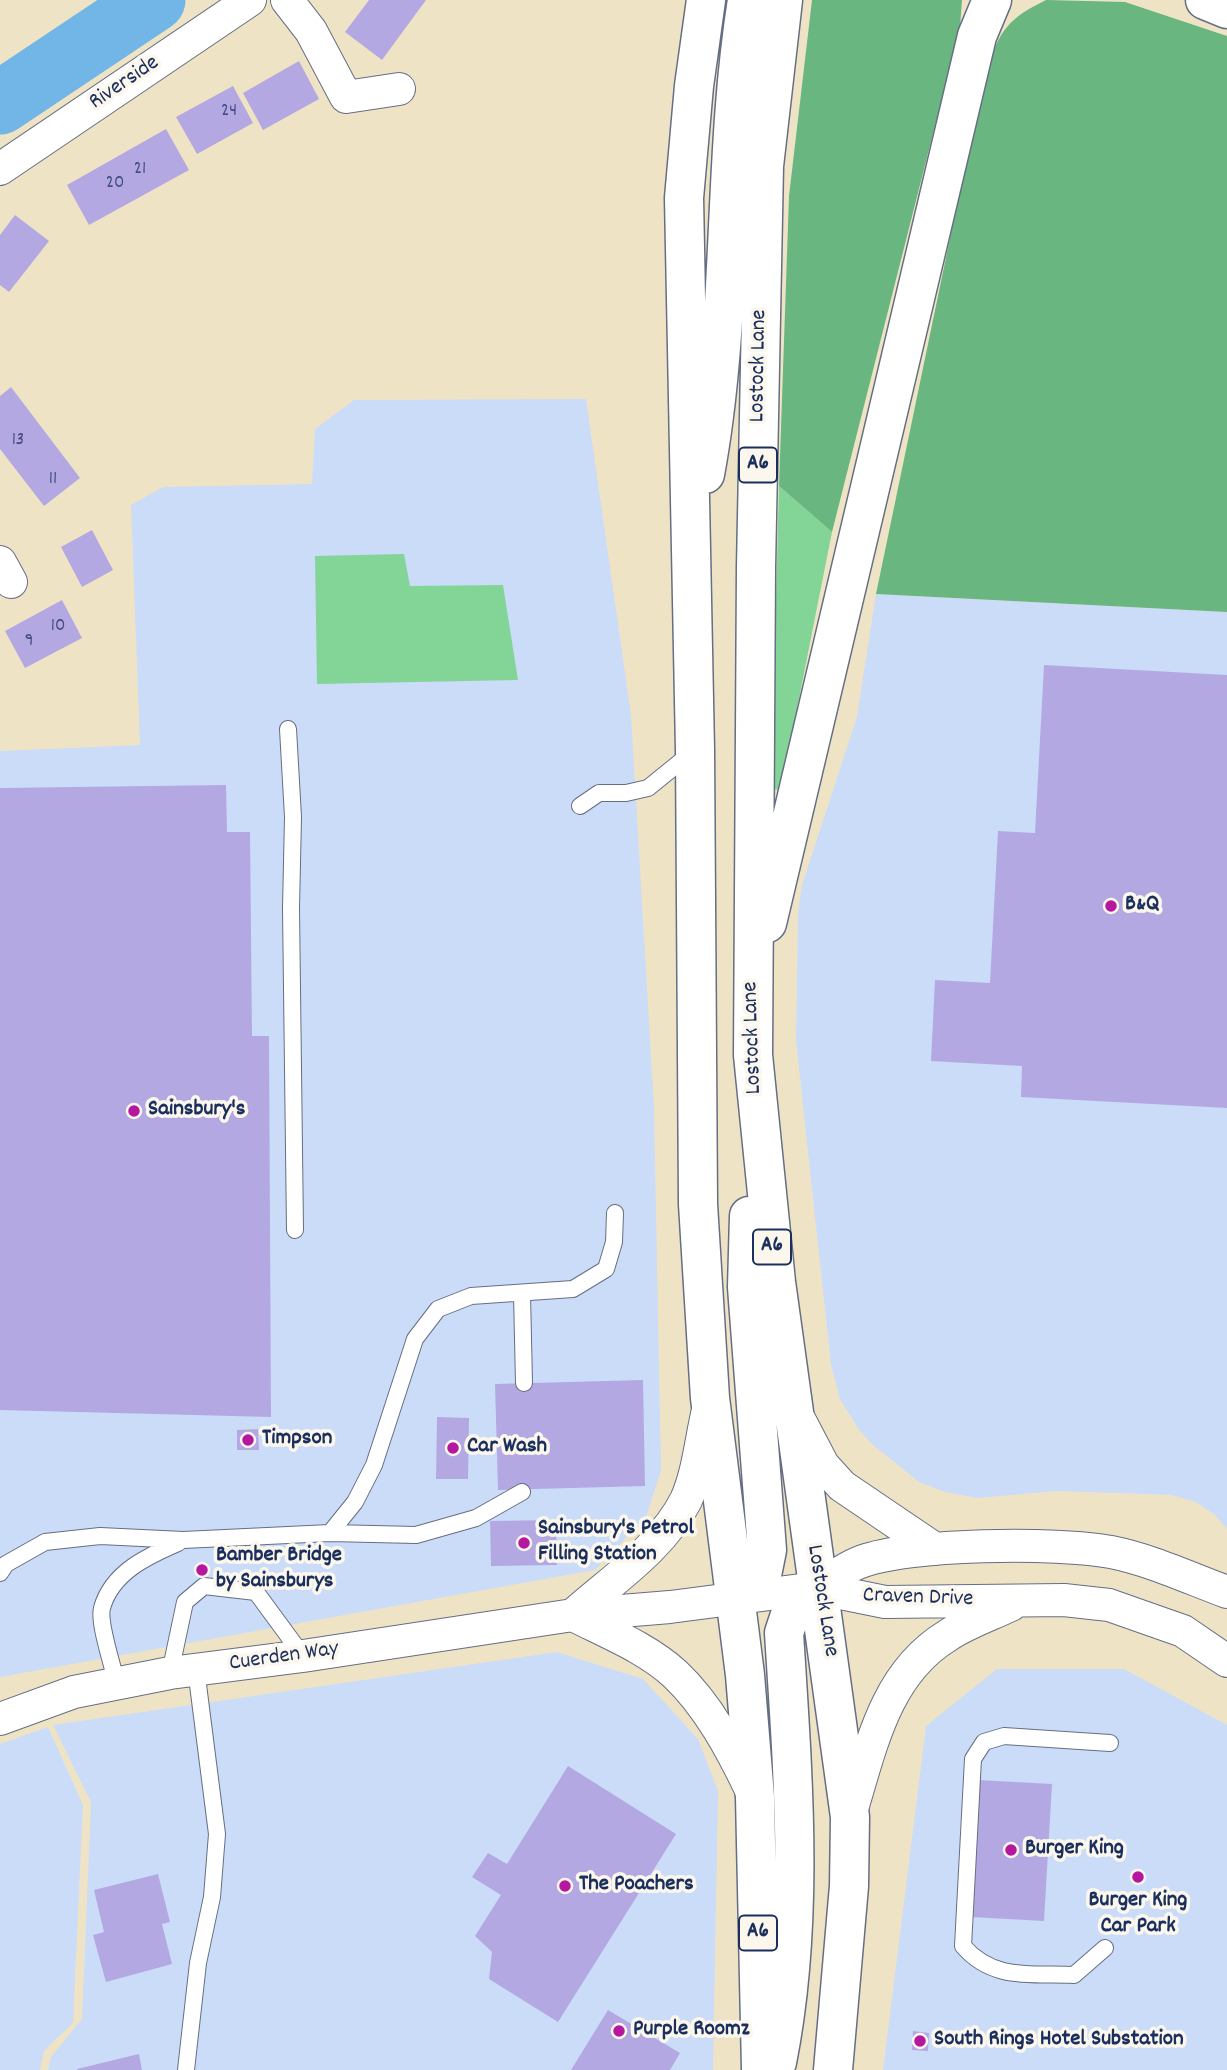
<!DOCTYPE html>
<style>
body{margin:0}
canvas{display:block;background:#efe3c5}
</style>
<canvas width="1227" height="2070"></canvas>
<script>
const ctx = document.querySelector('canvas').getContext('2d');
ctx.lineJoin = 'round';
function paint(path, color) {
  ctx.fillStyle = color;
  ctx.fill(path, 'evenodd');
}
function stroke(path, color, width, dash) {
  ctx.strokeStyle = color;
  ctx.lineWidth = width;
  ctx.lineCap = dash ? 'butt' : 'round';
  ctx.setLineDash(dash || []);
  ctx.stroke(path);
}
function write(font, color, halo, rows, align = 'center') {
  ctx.font = font + ' Dekko,sans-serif';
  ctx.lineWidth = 7;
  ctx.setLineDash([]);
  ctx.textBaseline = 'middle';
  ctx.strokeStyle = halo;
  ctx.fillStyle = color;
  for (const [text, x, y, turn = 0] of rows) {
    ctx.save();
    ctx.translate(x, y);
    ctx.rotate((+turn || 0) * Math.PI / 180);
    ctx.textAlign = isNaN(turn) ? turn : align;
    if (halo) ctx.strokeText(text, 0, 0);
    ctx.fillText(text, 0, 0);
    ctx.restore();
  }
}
paint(new Path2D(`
 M 586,399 L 631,715 L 654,1107 L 661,1471 L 646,1517 L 595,1570 L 0,1677 L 0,751 L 140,745 L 131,505 L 163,487 L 312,484 L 315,429 L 354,400 Z
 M 876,594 L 1227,612 L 1227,1529 L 1215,1515 L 1196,1502 L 1172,1495 L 1057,1491 L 977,1498 L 945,1492 L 919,1482 L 874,1446 L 859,1430 L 840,1399 L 831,1365 L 796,1041 L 798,912 L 802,885 L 857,717 Z
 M 557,1652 L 643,1679 L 698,1739 L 718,1791 L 713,2070 L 48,2070 L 51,2057 L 82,2019 L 91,1802 L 53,1725 Z
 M 997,1669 L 1124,1669 L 1227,1725 L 1227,2070 L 883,2070 L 926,1726 Z
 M 48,1727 L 83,1805 L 73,2023 L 44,2051 L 40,2070 L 0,2070 L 0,1744 Z`), '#cbdcf9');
paint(new Path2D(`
 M 779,486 L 832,532 L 781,789 L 771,790 Z
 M 404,554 L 410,586 L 503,585 L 518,680 L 317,684 L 315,556 Z`), '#82d597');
paint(new Path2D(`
 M 812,0 L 962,0 L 960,27 L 832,532 L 779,486 L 789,196 Z
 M 1046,0 L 1125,2 L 1227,36 L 1227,612 L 876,594 L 985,70 C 1002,29 1006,20 1046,0 Z`), '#69b680');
stroke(new Path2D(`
 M 0,103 L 154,0`), '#72b5e7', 63);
paint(new Path2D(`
 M 369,0 L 426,0 L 382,60 L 345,32 Z
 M 299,61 L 319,99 L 263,130 L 243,93 Z
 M 233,86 L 253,123 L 197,154 L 176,117 Z
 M 166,129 L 189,170 L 89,225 L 67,185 Z
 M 15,215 L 49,241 L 9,292 L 0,285 L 0,235 Z
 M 11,387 L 80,478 L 44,506 L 0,449 L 0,396 Z
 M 92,530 L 113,570 L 82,587 L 61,547 Z
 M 62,600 L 82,638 L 25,668 L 5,631 Z
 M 1044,665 L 1227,675 L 1227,1108 L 1021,1097 L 1022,1066 L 931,1061 L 935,980 L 990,983 L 998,831 L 1035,833 Z
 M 226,785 L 227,832 L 250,832 L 252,1036 L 269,1036 L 271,1417 L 0,1410 L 0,788 Z
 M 643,1380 L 645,1486 L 498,1490 L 495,1384 Z
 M 437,1417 L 469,1418 L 468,1479 L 436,1479 Z
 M 258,1429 L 259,1450 L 237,1450 L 237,1430 Z
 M 556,1520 L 557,1565 L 491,1566 L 490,1521 Z
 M 568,1766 L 676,1834 L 558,2022 L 489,1979 L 492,1952 L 475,1936 L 501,1895 L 472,1877 L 488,1853 L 507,1864 Z
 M 978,1780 L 1052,1784 L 1044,1921 L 971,1917 Z
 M 158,1874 L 170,1922 L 162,1924 L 172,1964 L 106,1982 L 93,1935 L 104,1932 L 94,1890 Z
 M 608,2010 L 680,2053 L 670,2070 L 571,2070 Z
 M 913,2031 L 929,2033 L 928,2051 L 912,2050 Z
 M 139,2054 L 142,2070 L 77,2070 L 77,2069 Z`), '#b4a8e2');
const lane = new Path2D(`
 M 288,729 L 293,817 L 291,908 L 295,1230
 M 580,806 L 599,793 L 626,793 L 648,788 L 690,754
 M 522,1294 L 524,1383
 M 330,1533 L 416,1535 L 476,1518 L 522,1492
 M 0,1573 L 6,1564 L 45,1542 L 100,1536 L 183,1540 L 330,1533 L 355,1502 L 374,1465 L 415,1339 L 438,1309 L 471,1296 L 573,1289 L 606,1269 L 614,1242 L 615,1213
 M 170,1673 L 185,1602 L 204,1586 L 256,1592 L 303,1656
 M 116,1682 C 113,1665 98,1623 102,1608 C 112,1572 148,1556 178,1543
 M 1105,1948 L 1074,1975 C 1031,1973 993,1981 963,1946 L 973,1759 L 984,1742 L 1004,1736 L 1110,1743
 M 186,2070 L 198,1963 L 212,1897 L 217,1834 L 196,1669`);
const street = new Path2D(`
 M 287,0 L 311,31 L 346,97 L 399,89
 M 0,169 L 250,0
 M 0,562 L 11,582
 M 800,1421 L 823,1465 L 842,1486 L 935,1549
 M 816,1588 C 830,1580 843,1569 858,1563 C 906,1543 1059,1542 1111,1552 C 1151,1560 1189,1578 1227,1592
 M 573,1615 C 612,1580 662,1548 686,1500 C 698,1474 701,1439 708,1410
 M 573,1615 C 606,1632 647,1648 675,1674 C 708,1705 732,1750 751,1790
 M 0,1719 L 74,1692 L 170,1673 L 303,1656 L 573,1615 L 670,1607 L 816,1588 L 885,1602 L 1064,1600 L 1109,1605 L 1183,1631 L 1227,1661
 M 851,1812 C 871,1747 885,1674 947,1636 C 966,1623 990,1615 1011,1605`);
const primary = new Path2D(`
 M 1205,0 L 1227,9`);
const highway = new Path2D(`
 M 706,0 L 694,86 L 684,198 L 695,750 L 698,1204 L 710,1398 L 745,1675 L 755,1797 L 761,2070
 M 783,0 L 764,166 L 756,567 L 753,1055 L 776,1282 L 850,1817 L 849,1886 L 833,2070
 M 705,474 C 734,318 722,157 747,0
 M 767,923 L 977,36 L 992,0
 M 736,1598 L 761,1580 L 767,1550 L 747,1287 L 749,1216
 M 777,2062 C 805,1922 793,1775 784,1633 L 791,1612 L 816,1588`);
stroke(lane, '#656e82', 18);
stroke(street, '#656e82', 34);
stroke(primary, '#656e82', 41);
stroke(highway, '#656e82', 41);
stroke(lane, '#fff', 16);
stroke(street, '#fff', 32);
stroke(primary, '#fff', 38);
stroke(highway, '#fff', 38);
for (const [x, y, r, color] of [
 [1111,906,7,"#b5179e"],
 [134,1111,7,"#b5179e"],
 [248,1440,7,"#b5179e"],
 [453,1448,7,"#b5179e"],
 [524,1543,7,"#b5179e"],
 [202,1570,7,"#b5179e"],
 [1011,1850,7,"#b5179e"],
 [1138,1877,7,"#b5179e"],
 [565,1886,7,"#b5179e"],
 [619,2031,7,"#b5179e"],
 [920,2041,7,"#b5179e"]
]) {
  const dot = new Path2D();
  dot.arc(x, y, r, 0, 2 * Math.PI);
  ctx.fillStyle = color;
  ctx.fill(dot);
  stroke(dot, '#fbf7ec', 2.5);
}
write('19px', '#414d7f', null, [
 ["24",229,112],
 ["21",140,170],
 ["20",115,184],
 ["13",18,441],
 ["11",53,480],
 ["10",58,627],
 ["9",29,642]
]);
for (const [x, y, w] of [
 [758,465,38],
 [772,1247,38],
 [758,1933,38]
]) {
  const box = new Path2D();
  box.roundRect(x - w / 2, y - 17.5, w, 35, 5);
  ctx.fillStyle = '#fbf7ec';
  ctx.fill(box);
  stroke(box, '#1b2f5e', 2);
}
write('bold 21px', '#1b2f5e', null, [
 ["A6",758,465],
 ["A6",772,1247],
 ["A6",758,1933]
]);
write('23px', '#1b2f5e', '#fbf7ec', [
 ["Riverside",125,84,-34],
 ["Lostock Lane",760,366,-89],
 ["Lostock Lane",754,1038,-92],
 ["Craven Drive",918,1599,2],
 ["Lostock Lane",821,1601,81],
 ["Cuerden Way",284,1658,-8]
]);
write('bold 23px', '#1b2f5e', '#fbf7ec', [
 ["B&Q",1125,906],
 ["Sainsbury's",148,1111],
 ["Timpson",262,1440],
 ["Car Wash",467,1448],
 ["Sainsbury's Petrol",538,1530],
 ["Filling Station",538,1556],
 ["Bamber Bridge",216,1557],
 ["by Sainsburys",216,1583],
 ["Burger King",1025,1850],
 ["The Poachers",579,1886],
 ["Burger King",1138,1902,"center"],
 ["Car Park",1138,1928,"center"],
 ["Purple Roomz",633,2031],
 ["South Rings Hotel Substation",934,2041]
], 'left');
</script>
